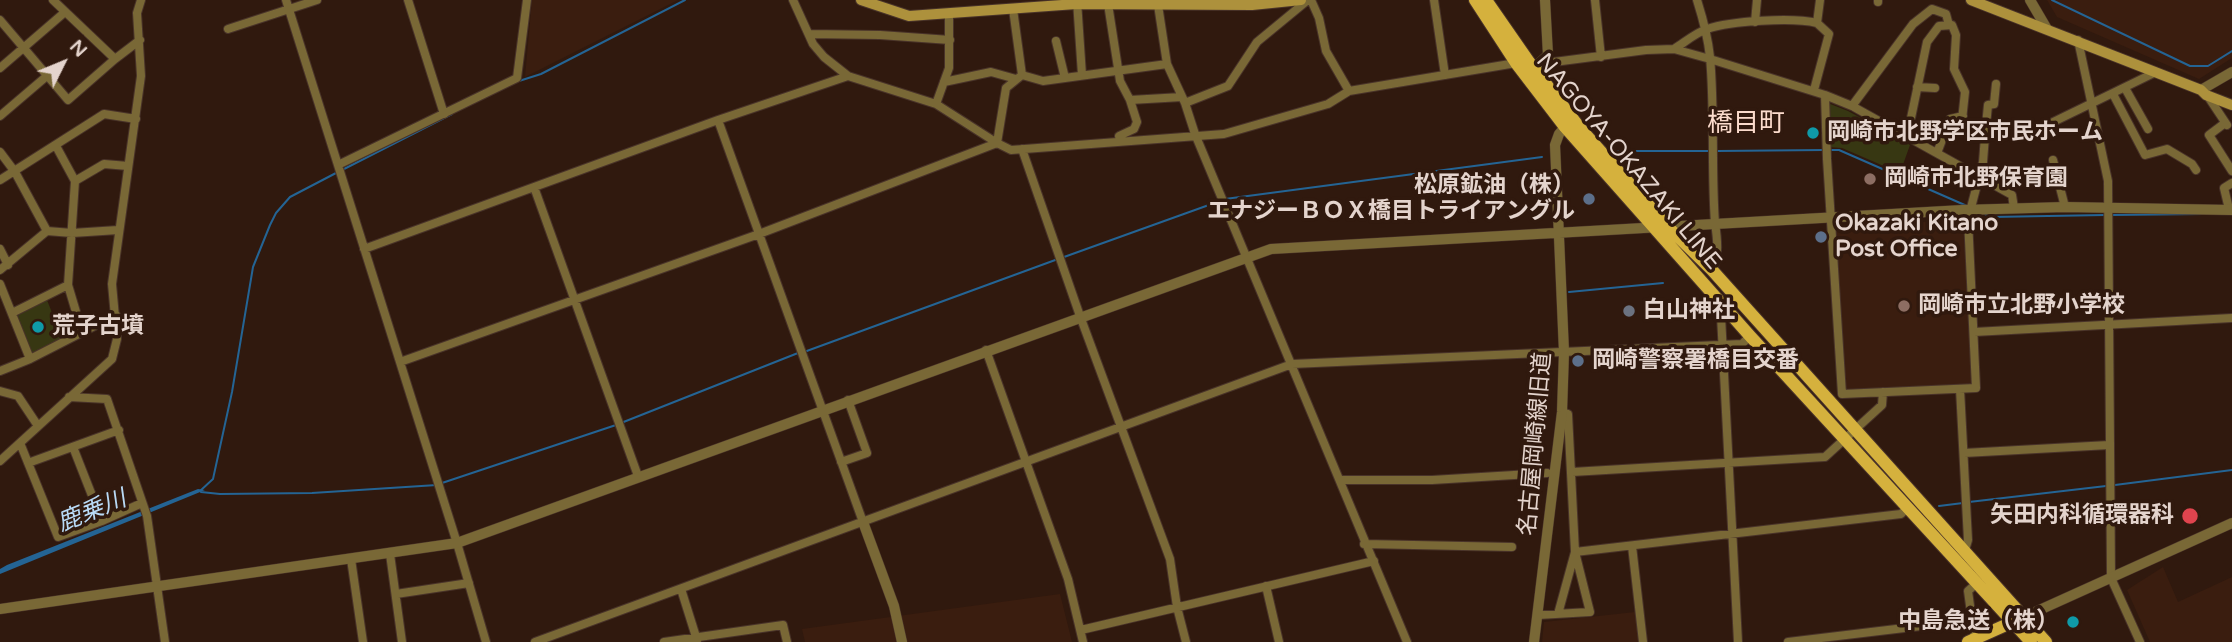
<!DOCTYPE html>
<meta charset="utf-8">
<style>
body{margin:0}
#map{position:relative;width:2232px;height:642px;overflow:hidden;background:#30190e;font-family:"Varela Round",sans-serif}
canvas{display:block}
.north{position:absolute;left:28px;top:28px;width:70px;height:70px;-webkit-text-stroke:5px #30190e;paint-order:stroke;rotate:47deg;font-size:19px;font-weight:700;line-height:28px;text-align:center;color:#e4d4cd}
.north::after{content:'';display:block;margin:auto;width:24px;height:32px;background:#e4d4cd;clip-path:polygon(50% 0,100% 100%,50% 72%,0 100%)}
</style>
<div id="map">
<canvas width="2232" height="642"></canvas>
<div class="north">N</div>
</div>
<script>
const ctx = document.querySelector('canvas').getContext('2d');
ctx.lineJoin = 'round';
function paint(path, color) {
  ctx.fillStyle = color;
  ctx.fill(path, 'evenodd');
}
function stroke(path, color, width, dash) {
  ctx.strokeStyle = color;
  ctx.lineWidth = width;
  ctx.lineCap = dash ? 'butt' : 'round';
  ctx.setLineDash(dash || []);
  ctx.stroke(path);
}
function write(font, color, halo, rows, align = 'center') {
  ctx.font = font + ' "Varela Round","Noto Sans JP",sans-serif';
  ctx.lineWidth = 7;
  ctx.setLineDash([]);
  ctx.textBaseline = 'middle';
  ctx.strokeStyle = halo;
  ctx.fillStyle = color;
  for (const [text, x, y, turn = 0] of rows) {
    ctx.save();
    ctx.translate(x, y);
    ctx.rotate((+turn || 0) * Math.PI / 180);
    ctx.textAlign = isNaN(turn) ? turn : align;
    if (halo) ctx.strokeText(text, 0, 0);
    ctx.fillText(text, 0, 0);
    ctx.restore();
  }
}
paint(new Path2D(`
 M 532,0 L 678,0 L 525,77 Z
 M 2047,0 L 2232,0 L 2232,58 L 2199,79 L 2057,17 Z
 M 1963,220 L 1972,386 L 1845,389 L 1836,226 Z
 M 2163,567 L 2178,602 L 2232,577 L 2232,642 L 2150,642 L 2127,590 Z
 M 1060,594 L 1072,642 L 805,642 L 802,629 Z
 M 1635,612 L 1640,642 L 1542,642 L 1544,622 Z`), '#3a1d0f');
paint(new Path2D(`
 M 1825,102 L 1848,111 L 1910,145 L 1900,173 L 1842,148 L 1828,147 Z
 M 47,300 L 62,338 L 31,356 L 16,314 Z`), '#373712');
paint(new Path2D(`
 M 198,489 L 205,490 L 0,574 L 0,569 L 7,565 Z`), '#246494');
stroke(new Path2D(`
 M 2052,0 L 2190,66 L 2208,66 L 2232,51
 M 519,81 L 541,74 L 685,0
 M 1830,150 L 1839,150 L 1967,206
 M 1618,151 L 1708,151
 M 1717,151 L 1824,150
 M 344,169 L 452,114
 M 1225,199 L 1542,157
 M 1985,214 L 1991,217 L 2105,215
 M 2111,215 L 2203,214
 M 1064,257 L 1220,201
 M 1569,292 L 1663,283
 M 804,352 L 1058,259
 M 621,423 L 798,353
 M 442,483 L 616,425
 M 2115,485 L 2232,470
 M 200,491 L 213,479 L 232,392 L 253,267 L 270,225 L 276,213 L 290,197 L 336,173
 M 201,492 L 220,494 L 312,493 L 437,485
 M 1969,502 L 2106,486
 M 1939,506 L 1963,503`), '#246494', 2);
const minor = new Path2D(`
 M 53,0 L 115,59
 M 286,0 L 457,543 L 486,642
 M 408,0 L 444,114
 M 793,0 L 813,44 L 824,57 L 848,76 L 936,104 L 997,143 L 1011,150 L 1224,134 L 1328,104 L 1349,91 L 1516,63
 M 1311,0 L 1319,18 L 1326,51 L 1349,91
 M 1434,0 L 1445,75
 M 1595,0 L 1601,57
 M 1697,0 C 1703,19 1708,37 1710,57 C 1715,112 1711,168 1715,223 C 1717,236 1720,260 1712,270
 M 1077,1 L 1082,75
 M 1878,2 L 1878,0
 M 1108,4 L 1120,81 L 1130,100 L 1182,97
 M 1158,5 L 1167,64 L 1185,103 L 1195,134 L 1407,642
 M 1013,9 L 1022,75
 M 0,20 L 68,100 L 115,59 L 140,40
 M 1755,22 L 1757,0
 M 228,29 L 317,0
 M 809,34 L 880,35 L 950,40
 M 2078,40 L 2108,181 L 2111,578 L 2140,642
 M 1056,41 L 1065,78
 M 1674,49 C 1684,43 1695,33 1707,29 C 1731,21 1792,17 1817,23 L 1820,0
 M 1544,60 L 1554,62 L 1646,50 L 1674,49 L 1710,59 L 1825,95 L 1852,106 L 2012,195 L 2014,208
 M 0,68 L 65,12
 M 1022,75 L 1043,81 L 1167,64
 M 944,82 L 991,72 L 1016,79
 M 1917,87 L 1935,88
 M 2125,88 L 2148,129
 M 1814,90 L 1829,34 L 1817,23
 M 2113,94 L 2145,155 L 2167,149 L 2192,164 L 2196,170
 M 1825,95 L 1827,159 L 1842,394 L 1976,388 L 1968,219 L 1983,162 L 1985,136 L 2047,125 L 2156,72
 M 2207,95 L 2227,125
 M 1185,103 L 1228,86 L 1257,42 L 1308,0
 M 936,104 L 949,68 L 949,13
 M 1852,106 L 1913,24 L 1932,9 L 1946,14 L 1949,25
 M 0,116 L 48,75
 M 718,120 L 863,522
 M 2225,123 L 2209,135 L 2232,171
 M 1907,137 L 1927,42 L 1939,26 L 1952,25 L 1956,35 L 1954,69 L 1965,92 L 1962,120 L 1969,135 L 1985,136 L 1988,105 L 1994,104 L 1996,84
 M 1120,141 L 1119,136 L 1134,129 L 1137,122 L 1130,100
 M 997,143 L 1006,88 L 1022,75
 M 56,146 L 75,181 L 68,285 L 82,332
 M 1022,149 L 1080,316 L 1170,559 L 1177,607 L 1186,642
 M 0,152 L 15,172 L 47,231
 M 1937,153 L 1950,119 L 1963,116
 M 2053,160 L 2065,207
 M 338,165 L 517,78 L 527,0
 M 0,180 L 104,114 L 136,119
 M 75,181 L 104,164 L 128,166
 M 534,187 L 638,476
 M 2229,209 L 2224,188 L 2232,183
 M 0,249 L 8,265
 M 364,249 L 718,120 L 848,76
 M 0,270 L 47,231 L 72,233 L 118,230
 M 0,284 L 30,359
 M 1727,309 L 1721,316 L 1738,642
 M 12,313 L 68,285
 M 1974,332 L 2232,318
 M 986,350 L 1068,579 L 1083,642
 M 400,362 L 759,234 L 997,143
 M 0,371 L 30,359 L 116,315
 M 1960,389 L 1968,540 L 1965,550
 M 0,391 L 18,396 L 38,426
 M 69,397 L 107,399 L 147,516 L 165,642
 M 20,443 L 58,537 L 102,521 L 142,503
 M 73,447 L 102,521
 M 1964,453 L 2109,445
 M 0,461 L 112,359 L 117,339 L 112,284 L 141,76 L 137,13 L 141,0
 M 841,462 L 867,453 L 848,400
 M 28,463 L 119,430
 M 1572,472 L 1825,457 L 1882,405 L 1883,392
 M 1340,480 L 1432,480 L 1547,473
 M 1364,544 L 1512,547
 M 1632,546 L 1643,642
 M 1575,552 L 1901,514 L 1908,507
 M 390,554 L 402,642
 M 351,559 L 363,642
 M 1266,586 L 1279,642
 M 681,589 L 697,640
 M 396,594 L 469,583
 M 1558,614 L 1575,552
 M 1538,615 L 1590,612 L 1575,552 L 1568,414 L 1562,412
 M 1081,630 L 1374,561
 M 535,642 L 1292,364 L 1742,344 L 1750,336
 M 664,642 L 783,625 L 787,642
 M 1788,642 L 1971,620
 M 1975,642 L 1968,591 L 1977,583`);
const tertiary = new Path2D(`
 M 2030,0 L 2047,29
 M 1534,68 L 1548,55 L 1545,0
 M 2201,90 L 2232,72
 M 863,522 L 894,606 L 902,642
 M 0,609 L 457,543 L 1271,249 L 1963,210 L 2065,207 L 2232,210
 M 2024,617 L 2232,523
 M 1534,642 L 1562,412 L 1564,352 L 1555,145 L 1559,134 L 1565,127`);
const secondary = new Path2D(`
 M 861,0 L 909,16 L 1076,4 L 1252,5 L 1301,0
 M 1971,0 L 2201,90 L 2206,95 L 2232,105`);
const primary = new Path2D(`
 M 1475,0 L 1516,63 L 1565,127 L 1750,336 L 2031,642
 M 1486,0 L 1529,62 L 1579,127 L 1668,227 L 1712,270 L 2046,642
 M 1968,642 L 2017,620`);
stroke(minor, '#493329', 10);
stroke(tertiary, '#493329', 11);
stroke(secondary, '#493329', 12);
stroke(primary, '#493329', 14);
stroke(minor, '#796836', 8);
stroke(tertiary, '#796836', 10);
stroke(secondary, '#ad913c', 10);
stroke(primary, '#d5b13d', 12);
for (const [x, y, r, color] of [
 [1813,133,7,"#0f9aa8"],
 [1870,179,7,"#8d6e63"],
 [1589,199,7,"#5c6f8a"],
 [1821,237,7,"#5c6f8a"],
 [1904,306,7,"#8d6e63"],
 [1629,311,7,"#6b7280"],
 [38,327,7,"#0f9aa8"],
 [1578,361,7,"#5c6f8a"],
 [2190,516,9,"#e0444e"],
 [2073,622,7,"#0f9aa8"]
]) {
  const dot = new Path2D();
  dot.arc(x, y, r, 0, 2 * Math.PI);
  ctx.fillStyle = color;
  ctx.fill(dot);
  stroke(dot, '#30190e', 2.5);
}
write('bold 23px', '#e4d4cd', '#30190e', [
 ["岡崎市北野学区市民ホーム",1827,133],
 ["岡崎市北野保育園",1884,179],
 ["松原鉱油（株）",1575,186,"right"],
 ["エナジーＢＯＸ橋目トライアングル",1575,212,"right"],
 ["Okazaki Kitano",1835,224],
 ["Post Office",1835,250],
 ["岡崎市立北野小学校",1918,306],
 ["白山神社",1643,311],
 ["荒子古墳",52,327],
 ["岡崎警察署橋目交番",1592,361],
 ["矢田内科循環器科",2174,516,"right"],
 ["中島急送（株）",2059,622,"right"]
], 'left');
write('23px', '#e4d4cd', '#30190e', [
 ["NAGOYA-OKAZAKI LINE",1628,162,50],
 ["名古屋岡崎線旧道",1536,444,-85]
]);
write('italic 24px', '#b9daf6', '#30190e', [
 ["鹿乗川",92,512,-22]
]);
write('26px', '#fbdbcc', '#30190e', [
 ["橋目町",1746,124]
]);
</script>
